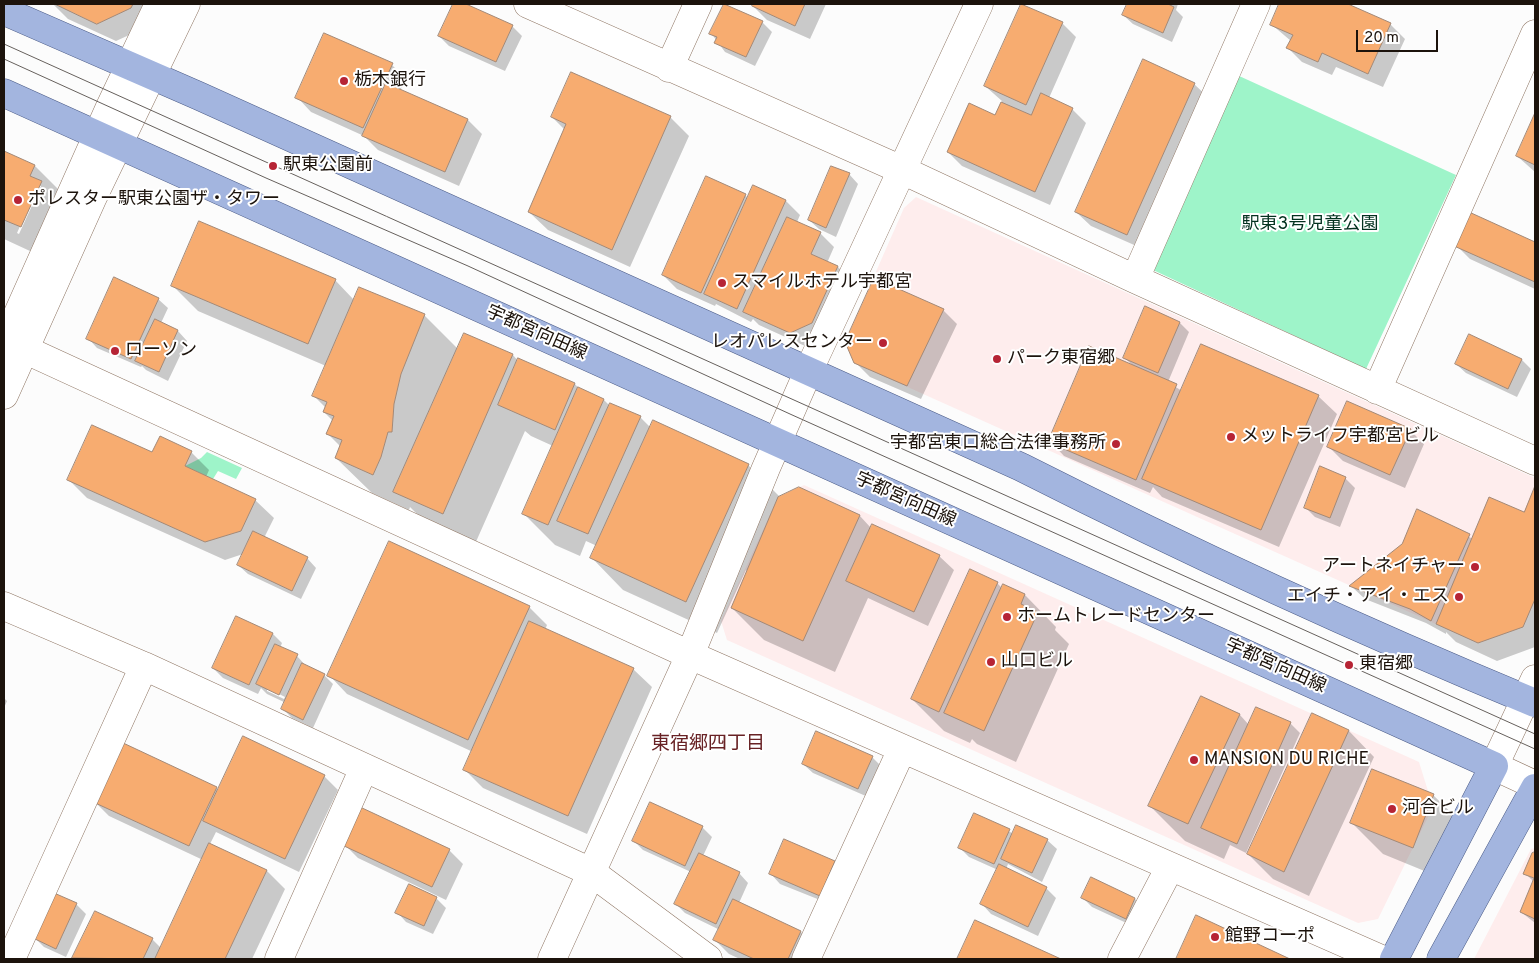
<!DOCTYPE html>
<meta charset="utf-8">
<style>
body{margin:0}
#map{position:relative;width:1539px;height:963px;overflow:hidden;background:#fcfcfc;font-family:Overpass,sans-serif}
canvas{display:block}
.frame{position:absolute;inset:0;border:5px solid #1c130c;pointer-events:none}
.scale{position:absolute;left:1356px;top:30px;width:82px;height:22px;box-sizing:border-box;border:2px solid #1c130c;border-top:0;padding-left:6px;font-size:15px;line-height:18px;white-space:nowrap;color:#1c130c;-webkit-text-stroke:4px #fff;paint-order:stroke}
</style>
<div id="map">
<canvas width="1539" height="963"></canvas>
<div class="frame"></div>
<div class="scale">20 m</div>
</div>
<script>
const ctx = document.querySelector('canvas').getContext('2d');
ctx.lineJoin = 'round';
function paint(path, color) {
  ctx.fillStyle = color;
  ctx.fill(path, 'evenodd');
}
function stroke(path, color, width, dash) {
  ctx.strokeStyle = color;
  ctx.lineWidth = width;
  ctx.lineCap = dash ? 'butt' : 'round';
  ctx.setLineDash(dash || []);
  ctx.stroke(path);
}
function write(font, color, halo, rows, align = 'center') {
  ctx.font = font + ' Overpass,"Noto Sans JP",sans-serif';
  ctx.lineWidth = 4;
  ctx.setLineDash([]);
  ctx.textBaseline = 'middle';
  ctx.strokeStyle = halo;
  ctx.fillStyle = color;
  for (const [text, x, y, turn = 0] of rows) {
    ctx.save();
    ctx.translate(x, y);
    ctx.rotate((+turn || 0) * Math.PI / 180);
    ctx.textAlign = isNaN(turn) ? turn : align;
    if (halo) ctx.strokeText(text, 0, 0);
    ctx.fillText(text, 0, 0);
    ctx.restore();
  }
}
paint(new Path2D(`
 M 916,197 L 1535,478 L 1535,601 L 1523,627 L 1478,643 L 854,363 L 845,342 L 904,208 Z
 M 804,485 L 1419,762 L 1433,807 L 1378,919 L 1358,923 L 727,640 L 721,621 L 778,497 Z
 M 1535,848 L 1535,959 L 1474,959 L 1531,849 Z`), '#feeded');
paint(new Path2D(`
 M 1237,75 L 1456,175 L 1366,369 L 1153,270 Z
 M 207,452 L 242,468 L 236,479 L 218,471 L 213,479 L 185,466 L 201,458 Z`), '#9ef4c9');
paint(new Path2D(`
 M 53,4 L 160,4 L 149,26 L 116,41 L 68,19 Z
 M 454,4 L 463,4 L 512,26 L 522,36 L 505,71 L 449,46 L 439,36 Z
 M 725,4 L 762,22 L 772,32 L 755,66 L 725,52 L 711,33 Z
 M 754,4 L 826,4 L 810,39 L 767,20 L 753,6 Z
 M 1128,4 L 1178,4 L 1176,10 L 1183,17 L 1172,42 L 1133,24 L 1123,15 Z
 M 1281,4 L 1345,4 L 1391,25 L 1405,39 L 1383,87 L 1336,67 L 1332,75 L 1302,62 L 1288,48 L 1291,41 L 1271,24 Z
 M 1062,23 L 1076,37 L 1049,98 L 1072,109 L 1086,123 L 1050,205 L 962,166 L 948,152 L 996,116 L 1002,101 L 985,86 Z
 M 392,65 L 406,79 L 400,91 L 468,120 L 482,134 L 459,186 L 378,150 L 364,136 L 311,112 L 297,97 Z
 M 571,73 L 670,117 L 689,136 L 630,267 L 548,230 L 529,212 L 565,130 L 552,117 Z
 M 1194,84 L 1209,98 L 1141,248 L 1091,226 L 1076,212 Z
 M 1535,116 L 1535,172 L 1517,156 Z
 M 4,152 L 35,166 L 72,203 L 58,264 L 4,239 ZM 38,186 L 41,186 L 19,234 L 17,233 Z
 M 849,174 L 858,184 L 836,237 L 819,229 L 809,220 Z
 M 754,187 L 786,201 L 800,215 L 797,222 L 820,233 L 834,247 L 827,263 L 838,267 L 852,281 L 805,346 L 759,325 L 753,319 L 751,322 L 716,304 L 715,306 L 677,289 L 663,275 L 745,195 L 748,198 Z
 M 1470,214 L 1535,243 L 1535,289 L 1470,259 L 1456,245 Z
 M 335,280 L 354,300 L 424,315 L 458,349 L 465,334 L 513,355 L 518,361 L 575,384 L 580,390 L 604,400 L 610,406 L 640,417 L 651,428 L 748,465 L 781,498 L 799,488 L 860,516 L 871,528 L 939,556 L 954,570 L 928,626 L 868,598 L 835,672 L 764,640 L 732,608 L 748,571 L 746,570 L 717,633 L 623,590 L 592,558 L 597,546 L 586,541 L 580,556 L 555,545 L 523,513 L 553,446 L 531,436 L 525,431 L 475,544 L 426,523 L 410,507 L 409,510 L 372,493 L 336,458 L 341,447 L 328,434 L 333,421 L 324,412 L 326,408 L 314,396 L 326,366 L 198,311 L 173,286 Z
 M 158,299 L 168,308 L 161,323 L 178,331 L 187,341 L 168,381 L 146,370 L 142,366 L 141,367 L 97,348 L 88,338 Z
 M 1146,308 L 1180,323 L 1189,332 L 1168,382 L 1182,391 L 1318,396 L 1337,414 L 1279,547 L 1162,497 L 1153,487 L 1150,493 L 1064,456 L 1050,441 L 1134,367 L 1124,357 Z
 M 943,310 L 957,324 L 921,399 L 870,377 L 856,363 Z
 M 1522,360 L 1531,369 L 1517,397 L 1466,373 L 1456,364 Z
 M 1410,430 L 1424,444 L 1405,488 L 1343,461 L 1328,446 Z
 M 191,452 L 209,470 L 206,477 L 255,500 L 274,518 L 264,538 L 307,558 L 316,568 L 301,599 L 248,574 L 238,565 L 243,554 L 225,560 L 87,498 L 69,480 L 153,453 Z
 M 1345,478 L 1355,488 L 1340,527 L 1315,517 L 1305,507 Z
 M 1535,489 L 1535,647 L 1497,661 L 1456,642 L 1446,632 L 1446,634 L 1426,623 L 1365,599 L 1351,586 L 1403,545 L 1418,511 L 1473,539 L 1524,513 Z
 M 997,583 L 1002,588 L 1004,585 L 1025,595 L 1056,627 L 1055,630 L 1069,644 L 1016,762 L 977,744 L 972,739 L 970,743 L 944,731 L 912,699 Z
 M 529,607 L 547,625 L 545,630 L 633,669 L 652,687 L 587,834 L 483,788 L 465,770 L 473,752 L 347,694 L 329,675 Z
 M 237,617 L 273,634 L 282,643 L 280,648 L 297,656 L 306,666 L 324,675 L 333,684 L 313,728 L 292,718 L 283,709 L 286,703 L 267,694 L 261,688 L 258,694 L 223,678 L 213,668 ZM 267,688 L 285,697 L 284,699 L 267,691 Z
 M 1201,697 L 1240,715 L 1249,725 L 1290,723 L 1300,733 L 1246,853 L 1230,845 L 1224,859 L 1185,841 L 1150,806 Z
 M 4,698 L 7,701 L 4,708 Z
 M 1313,715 L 1349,731 L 1374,757 L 1309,896 L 1273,879 L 1248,854 Z
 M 872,757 L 882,767 L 868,797 L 813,773 L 803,764 Z
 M 324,776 L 338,790 L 299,872 L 216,832 L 210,844 L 267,871 L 285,889 L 252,959 L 74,958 L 152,939 L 161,948 L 203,860 L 109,816 L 95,802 L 216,788 L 218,790 Z
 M 1433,795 L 1465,826 L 1444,879 L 1383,854 L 1352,823 Z
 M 651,803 L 702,827 L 712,837 L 703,856 L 739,873 L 748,883 L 739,903 L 801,932 L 815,947 L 809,959 L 740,959 L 729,954 L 715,940 L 720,930 L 685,913 L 676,904 L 691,872 L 643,850 L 633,840 Z
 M 974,814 L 1014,834 L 1047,840 L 1057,849 L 1042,882 L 1008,864 L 1006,869 L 1046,888 L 1056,898 L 1038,936 L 991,914 L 982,904 L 998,870 L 969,857 L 959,847 Z
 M 344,844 L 449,850 L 463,864 L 446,900 L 358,858 Z
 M 1535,853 L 1535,923 L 1521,912 L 1534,882 L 1525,873 L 1533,854 Z
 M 834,862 L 844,871 L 830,904 L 780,884 L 771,874 Z
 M 55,894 L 76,904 L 86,914 L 66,957 L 44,947 L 35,938 Z
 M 436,898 L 446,908 L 433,934 L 406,922 L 397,912 Z
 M 1083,898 L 1135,899 L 1144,908 L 1135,927 L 1092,907 Z
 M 1197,917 L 1287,959 L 1177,959 Z
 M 976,921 L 1058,959 L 958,959 Z`), '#0003');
const building = new Path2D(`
 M 55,4 L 133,4 L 131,8 L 97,24 Z
 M 453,4 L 466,4 L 513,25 L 496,62 L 438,36 Z
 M 724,4 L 763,21 L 746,57 L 714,43 L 717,37 L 709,34 Z
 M 753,4 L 805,4 L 795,26 L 752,6 Z
 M 1021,4 L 1063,22 L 1026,105 L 984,86 Z
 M 1127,4 L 1168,4 L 1174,7 L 1163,33 L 1122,15 Z
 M 1279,4 L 1348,4 L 1391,23 L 1368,74 L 1322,53 L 1318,62 L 1286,48 L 1293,35 L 1270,25 Z
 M 324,33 L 393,63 L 363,128 L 295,98 Z
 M 1143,59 L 1195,83 L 1127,235 L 1075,212 Z
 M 571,72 L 671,116 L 612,250 L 528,212 L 566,124 L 551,117 Z
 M 386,83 L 468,119 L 445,172 L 362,136 Z
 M 1041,93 L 1073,108 L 1035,192 L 947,152 L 969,103 L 995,115 L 1001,102 L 1031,115 Z
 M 1535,113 L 1535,165 L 1516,156 Z
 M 4,151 L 35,165 L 30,176 L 42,181 L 21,227 L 4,220 Z
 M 831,166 L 850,173 L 826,228 L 808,220 Z
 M 706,176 L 746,194 L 701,293 L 662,275 Z
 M 753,185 L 786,200 L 737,309 L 704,294 Z
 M 1469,212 L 1535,242 L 1535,282 L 1454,246 Z
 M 787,217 L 821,232 L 811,254 L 838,266 L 812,323 L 790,333 L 743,312 Z
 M 199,221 L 336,279 L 308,344 L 171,286 Z
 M 114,277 L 159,298 L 131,359 L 86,339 Z
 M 874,278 L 944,309 L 907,386 L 854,363 L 845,342 Z
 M 359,287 L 425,314 L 401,374 L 394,404 L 392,432 L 388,432 L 381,457 L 373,475 L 335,458 L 342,440 L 326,434 L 334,416 L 323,412 L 327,402 L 312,396 Z
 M 1145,306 L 1180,322 L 1158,373 L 1123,358 Z
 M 155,319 L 178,330 L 159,372 L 135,361 Z
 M 464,333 L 513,354 L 443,514 L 393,492 Z
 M 1469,334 L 1522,359 L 1508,389 L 1455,364 Z
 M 1201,344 L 1319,395 L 1261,530 L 1142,479 Z
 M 1089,346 L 1177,384 L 1136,480 L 1048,442 Z
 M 518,358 L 575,383 L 555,430 L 498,405 Z
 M 578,387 L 604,399 L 548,525 L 522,514 Z
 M 1347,401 L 1411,429 L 1390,475 L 1327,447 Z
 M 610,403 L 641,416 L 588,534 L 557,521 Z
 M 653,420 L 749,464 L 686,602 L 590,558 Z
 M 92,425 L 152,452 L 160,436 L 192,451 L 185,466 L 256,499 L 241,531 L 205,542 L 67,480 Z
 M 1320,466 L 1346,477 L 1330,518 L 1304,508 Z
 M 1535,486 L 1535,599 L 1523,627 L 1478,643 L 1436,624 L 1489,497 L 1524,512 Z
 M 799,487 L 860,515 L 803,641 L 731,608 L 778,497 Z
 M 1417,509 L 1470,534 L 1431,621 L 1410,609 L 1349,586 L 1402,544 Z
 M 872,524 L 940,555 L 914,612 L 846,581 Z
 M 253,531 L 308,557 L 292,591 L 237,565 Z
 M 389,541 L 530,606 L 468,740 L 327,676 Z
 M 970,569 L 998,582 L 939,712 L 911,699 Z
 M 1003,584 L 1025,594 L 1021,604 L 1038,612 L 984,731 L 944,713 Z
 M 236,616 L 273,633 L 249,685 L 212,668 Z
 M 529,621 L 634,668 L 568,816 L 463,770 Z
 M 275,644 L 298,654 L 279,695 L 256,684 Z
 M 302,663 L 325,674 L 303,720 L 281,709 Z
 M 1201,696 L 1240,714 L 1188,824 L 1148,806 Z
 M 1256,707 L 1291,722 L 1237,844 L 1201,828 Z
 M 1312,713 L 1349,730 L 1284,872 L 1247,854 Z
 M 816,731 L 873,756 L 858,789 L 802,764 Z
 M 243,736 L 325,775 L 285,859 L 203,821 Z
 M 121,742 L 217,787 L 189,846 L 93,802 Z
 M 1372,769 L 1434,794 L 1413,848 L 1350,823 Z
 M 650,802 L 703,826 L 685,866 L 632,841 Z
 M 360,807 L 450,849 L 432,887 L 342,845 Z
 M 974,813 L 1010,829 L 994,864 L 958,848 Z
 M 1016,825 L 1048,839 L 1032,873 L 1001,859 Z
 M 784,839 L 835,861 L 820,896 L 769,874 Z
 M 209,843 L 267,870 L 225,959 L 155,959 Z
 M 1535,852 L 1535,919 L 1520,912 L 1534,878 L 1523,874 L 1532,853 Z
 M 699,853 L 740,872 L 716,924 L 674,904 Z
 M 999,864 L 1047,887 L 1028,927 L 980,904 Z
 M 1091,877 L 1135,898 L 1126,919 L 1081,898 Z
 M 409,884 L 437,897 L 424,926 L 395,913 Z
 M 54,893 L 77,903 L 56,949 L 33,938 Z
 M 733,899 L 801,931 L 788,959 L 754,959 L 713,940 Z
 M 95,911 L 153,938 L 143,959 L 72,958 Z
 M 1196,915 L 1290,959 L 1176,959 Z
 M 975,920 L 1061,959 L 957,959 Z`);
paint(building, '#f7ac70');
stroke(building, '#a38977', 1);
const minor = new Path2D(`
 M 528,4 L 902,170 L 1135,279 L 1535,461
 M 669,68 L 698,4
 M 1135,279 L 1256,4
 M 4,340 L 690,655 L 1381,959
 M 4,345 L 110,107 L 159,4
 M 1377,390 L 1535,34
 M 4,395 L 92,199 L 186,4
 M 4,606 L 144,666 L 591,872 L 708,959
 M 1535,679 L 1494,766 L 1535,785
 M 11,959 L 144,666
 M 279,959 L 364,768
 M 552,959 L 690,655 L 766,468 L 808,372 L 979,4
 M 806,959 L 902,749
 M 1122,959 L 1170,867`);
const major = new Path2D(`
 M 4,11 L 199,96 L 1021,467 C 1189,552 1361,631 1535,703
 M 4,93 L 1494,766 L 1394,959
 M 1441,959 L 1535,788`);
stroke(minor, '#8f7664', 29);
stroke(major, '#4c5c87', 29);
stroke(minor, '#fff', 28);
stroke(major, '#a3b5df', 28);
stroke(new Path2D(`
 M 4,44 L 1535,734
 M 4,59 L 266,178 L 468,266 L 790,414 L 1535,749`), '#66605c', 1);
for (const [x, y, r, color] of [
 [344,81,5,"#b62435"],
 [273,166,5,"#b62435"],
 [18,200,5,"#b62435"],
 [722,283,5,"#b62435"],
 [883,343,5,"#b62435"],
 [115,351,5,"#b62435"],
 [997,359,5,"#b62435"],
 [1231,437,5,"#b62435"],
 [1116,444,5,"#b62435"],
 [1475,567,5,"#b62435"],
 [1459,597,5,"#b62435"],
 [1007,617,5,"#b62435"],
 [991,662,5,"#b62435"],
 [1349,665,5,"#b62435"],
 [1194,760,5,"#b62435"],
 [1392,809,5,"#b62435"],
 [1215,937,5,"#b62435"]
]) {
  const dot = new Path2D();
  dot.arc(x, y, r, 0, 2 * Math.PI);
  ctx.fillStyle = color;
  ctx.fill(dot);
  stroke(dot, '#fff', 2);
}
write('18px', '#1c130c', '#fff', [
 ["栃木銀行",354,81],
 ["駅東公園前",283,166],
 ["ポレスター駅東公園ザ・タワー",28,200],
 ["スマイルホテル宇都宮",732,283],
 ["レオパレスセンター",873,343,"right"],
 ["ローソン",125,351],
 ["パーク東宿郷",1007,359],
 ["メットライフ宇都宮ビル",1241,437],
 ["宇都宮東口総合法律事務所",1106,444,"right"],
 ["アートネイチャー",1465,567,"right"],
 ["エイチ・アイ・エス",1449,597,"right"],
 ["ホームトレードセンター",1017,617],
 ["山口ビル",1001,662],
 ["東宿郷",1359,665],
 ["MANSION DU RICHE",1204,760],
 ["河合ビル",1402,809],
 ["館野コーポ",1225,937]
], 'left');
write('18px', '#043220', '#fff', [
 ["駅東3号児童公園",1310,225]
]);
write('18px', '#1c130c', '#fff', [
 ["宇都宮向田線",536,334,24],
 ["宇都宮向田線",905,501,24],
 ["宇都宮向田線",1275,667,24]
]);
write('19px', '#682225', '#fff', [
 ["東宿郷四丁目",708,745]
]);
</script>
